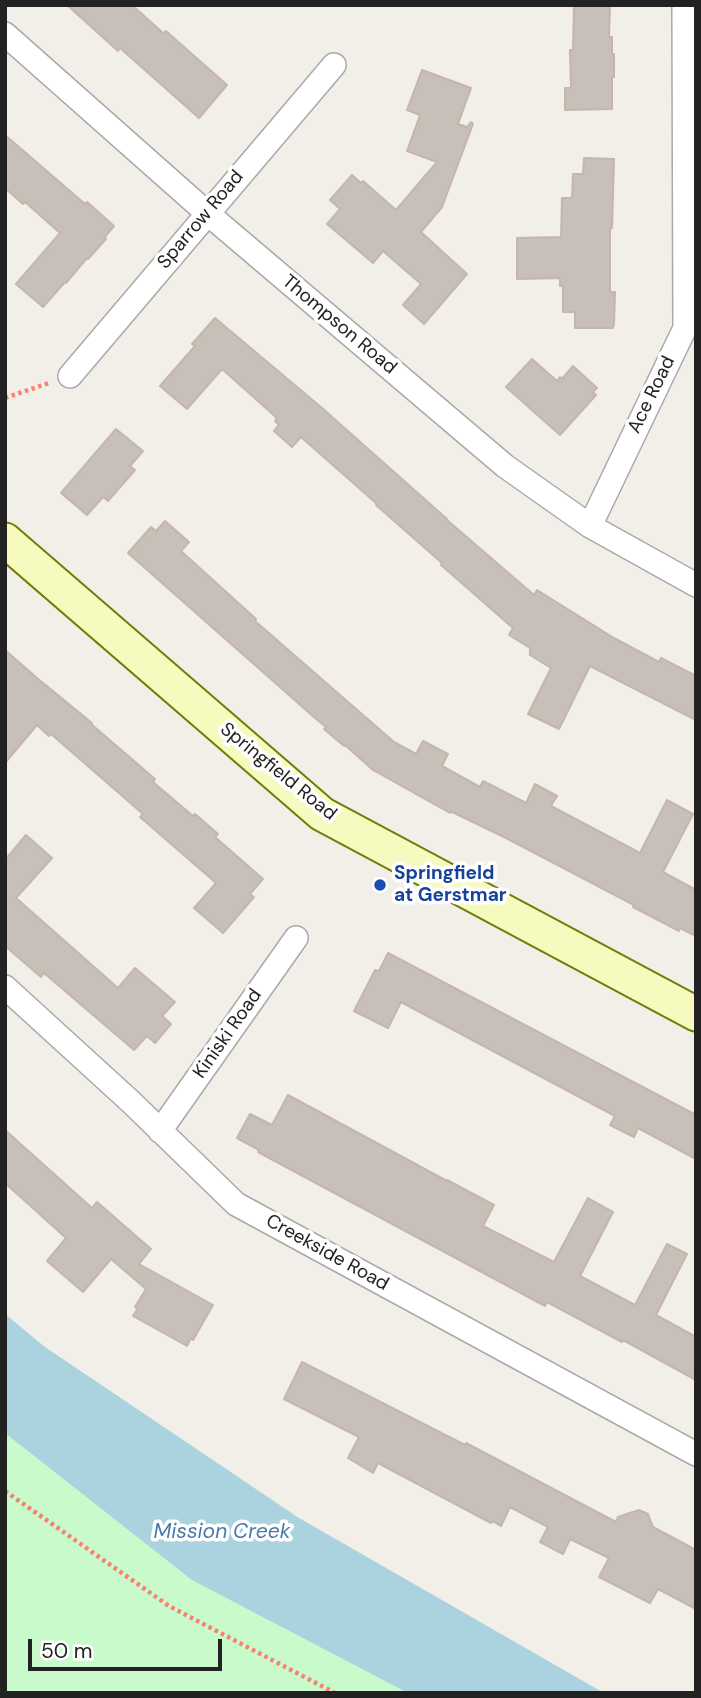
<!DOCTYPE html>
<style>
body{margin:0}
#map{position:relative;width:701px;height:1698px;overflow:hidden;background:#f2efe9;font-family:"DM Sans",sans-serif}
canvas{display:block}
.frame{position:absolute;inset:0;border:7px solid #222;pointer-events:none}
.scale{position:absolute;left:28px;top:1639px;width:194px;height:32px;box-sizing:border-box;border:4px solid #222;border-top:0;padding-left:9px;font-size:21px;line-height:24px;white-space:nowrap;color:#222;-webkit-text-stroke:5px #fff;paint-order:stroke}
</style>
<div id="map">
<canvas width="701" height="1698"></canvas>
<div class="frame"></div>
<div class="scale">50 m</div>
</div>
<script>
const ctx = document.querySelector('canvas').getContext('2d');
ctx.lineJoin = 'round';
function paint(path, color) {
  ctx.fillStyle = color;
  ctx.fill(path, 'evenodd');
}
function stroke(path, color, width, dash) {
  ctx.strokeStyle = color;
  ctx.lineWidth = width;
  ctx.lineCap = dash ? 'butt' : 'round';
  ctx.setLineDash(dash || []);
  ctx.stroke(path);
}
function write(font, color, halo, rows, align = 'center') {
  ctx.font = font + ' "DM Sans",sans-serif';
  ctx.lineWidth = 7;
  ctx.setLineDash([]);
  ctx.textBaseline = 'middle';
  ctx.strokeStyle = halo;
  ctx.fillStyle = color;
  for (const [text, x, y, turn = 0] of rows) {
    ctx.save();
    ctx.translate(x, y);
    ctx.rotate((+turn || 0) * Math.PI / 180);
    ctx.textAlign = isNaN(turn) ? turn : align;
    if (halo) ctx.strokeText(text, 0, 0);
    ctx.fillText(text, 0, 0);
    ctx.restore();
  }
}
paint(new Path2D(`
 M 5,1430 L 419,1693 L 5,1693 Z`), '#c8facc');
paint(new Path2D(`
 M 5,1314 L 45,1347 L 299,1518 L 604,1693 L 408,1693 L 192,1580 L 5,1433 Z`), '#aad3df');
const building = new Path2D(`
 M 67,5 L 132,5 L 163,33 L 166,31 L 227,85 L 199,118 L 120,48 L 118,51 Z
 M 574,5 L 610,5 L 609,37 L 612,37 L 612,54 L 614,54 L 614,77 L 612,77 L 612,109 L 565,110 L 565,88 L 571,88 L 570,50 L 573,50 Z
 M 422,70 L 471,88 L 458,124 L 467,127 L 471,122 L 473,124 L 442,207 L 421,232 L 467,274 L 424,324 L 403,305 L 421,284 L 383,251 L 373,263 L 327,224 L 340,209 L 330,200 L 352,175 L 361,183 L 363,181 L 396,210 L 437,162 L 407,151 L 420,115 L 407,110 Z
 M 5,135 L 85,204 L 87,202 L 114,226 L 104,238 L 106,239 L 88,259 L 87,258 L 66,283 L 65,282 L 43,307 L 16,284 L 60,233 L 25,202 L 23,204 L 5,188 Z
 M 584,158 L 614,159 L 612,228 L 610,228 L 610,292 L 615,292 L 614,325 L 613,325 L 613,328 L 575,328 L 575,312 L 563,312 L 563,286 L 560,286 L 560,278 L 517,279 L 517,238 L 561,237 L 562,198 L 572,198 L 573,174 L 583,174 Z
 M 215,318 L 322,408 L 447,519 L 447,520 L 534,595 L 537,590 L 614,638 L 659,662 L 661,658 L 696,676 L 696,720 L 590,666 L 559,729 L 528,714 L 551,668 L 530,655 L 530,648 L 509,635 L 513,628 L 441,565 L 442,563 L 376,505 L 377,504 L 301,437 L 292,447 L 274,431 L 279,425 L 275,421 L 277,418 L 222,369 L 187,409 L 160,386 L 195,346 L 192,344 Z
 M 532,359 L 557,381 L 560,377 L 562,379 L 573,366 L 597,388 L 593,392 L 596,395 L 560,435 L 506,387 Z
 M 116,429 L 143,451 L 130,466 L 135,470 L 108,501 L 103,497 L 87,515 L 61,493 Z
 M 165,521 L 189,542 L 181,551 L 256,619 L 255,621 L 394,742 L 416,754 L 423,741 L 448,754 L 442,766 L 480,787 L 483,781 L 526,803 L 535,784 L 557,796 L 551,806 L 640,853 L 667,800 L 693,814 L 663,872 L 696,890 L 696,936 L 680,928 L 679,931 L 633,907 L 634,905 L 506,838 L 450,811 L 450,813 L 373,770 L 345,745 L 344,746 L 324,729 L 326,727 L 315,718 L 128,553 L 151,527 L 156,531 Z
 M 5,650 L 37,678 L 92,723 L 91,724 L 155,779 L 153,782 L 193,816 L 195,814 L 218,834 L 215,837 L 263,879 L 250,894 L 254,897 L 223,933 L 194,908 L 216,883 L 140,817 L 143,814 L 51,734 L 49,736 L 37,725 L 5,763 Z
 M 26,835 L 52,858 L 16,898 L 118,988 L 135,968 L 175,1002 L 162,1016 L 171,1024 L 155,1043 L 147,1036 L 134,1050 L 44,973 L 41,977 L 5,946 L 5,860 Z
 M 388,953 L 696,1115 L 696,1159 L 638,1128 L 634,1137 L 610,1125 L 615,1116 L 401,1002 L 388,1028 L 354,1011 L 375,970 L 379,971 Z
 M 288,1095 L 447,1181 L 447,1180 L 494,1205 L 483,1226 L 554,1262 L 588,1198 L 613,1212 L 580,1276 L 635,1305 L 667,1244 L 687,1254 L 656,1315 L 696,1337 L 696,1380 L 623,1340 L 622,1342 L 547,1302 L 545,1306 L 506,1285 L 258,1152 L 259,1150 L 237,1138 L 250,1114 L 272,1125 Z
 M 5,1130 L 92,1208 L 97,1202 L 151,1249 L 139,1264 L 213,1305 L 193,1340 L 191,1338 L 187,1346 L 133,1316 L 138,1308 L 135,1307 L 146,1289 L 111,1259 L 83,1292 L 47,1261 L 66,1238 L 5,1183 Z
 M 302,1362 L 465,1445 L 466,1443 L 616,1522 L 618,1517 L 639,1510 L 648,1514 L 653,1527 L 696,1550 L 696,1609 L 658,1589 L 650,1603 L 599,1577 L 609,1558 L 570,1539 L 563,1554 L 540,1542 L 548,1527 L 510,1507 L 501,1526 L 492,1521 L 491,1523 L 378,1463 L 373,1473 L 348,1458 L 359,1437 L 284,1399 Z`);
paint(building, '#c7bfb8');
stroke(building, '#c4b6ab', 2);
const street = new Path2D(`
 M 5,34 L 207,213 L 505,466 L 590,526 L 696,585
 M 70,376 L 334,65
 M 590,526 L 685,328 L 684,5
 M 5,987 L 131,1102 L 236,1204 L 696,1454
 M 160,1131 L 296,938`);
const secondary = new Path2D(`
 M 5,540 L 322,814 L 696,1014`);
stroke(street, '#a9a9a9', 26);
stroke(secondary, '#707d05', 37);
stroke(new Path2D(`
 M 5,398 L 49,383
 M 5,1491 L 169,1606 L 335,1693`), '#fa8072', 4.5, [3.5, 3.5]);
stroke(street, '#fff', 23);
stroke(secondary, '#f7fabf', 33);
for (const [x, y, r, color] of [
 [380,885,7,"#1a4fb4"]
]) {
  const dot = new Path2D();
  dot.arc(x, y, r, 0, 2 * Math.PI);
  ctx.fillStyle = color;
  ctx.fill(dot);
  stroke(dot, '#fff', 2.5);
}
write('19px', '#222', '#fff', [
 ["Sparrow Road",201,220,-50],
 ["Thompson Road",339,325,40],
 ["Ace Road",652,395,-64],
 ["Springfield Road",278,772,39],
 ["Kiniski Road",228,1034,-55],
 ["Creekside Road",327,1253,29]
]);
write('bold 19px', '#164399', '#fff', [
 ["Springfield",394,874],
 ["at Gerstmar",394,896]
], 'left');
write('italic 21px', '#4a7aab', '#fff', [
 ["Mission Creek",222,1532]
]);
</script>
